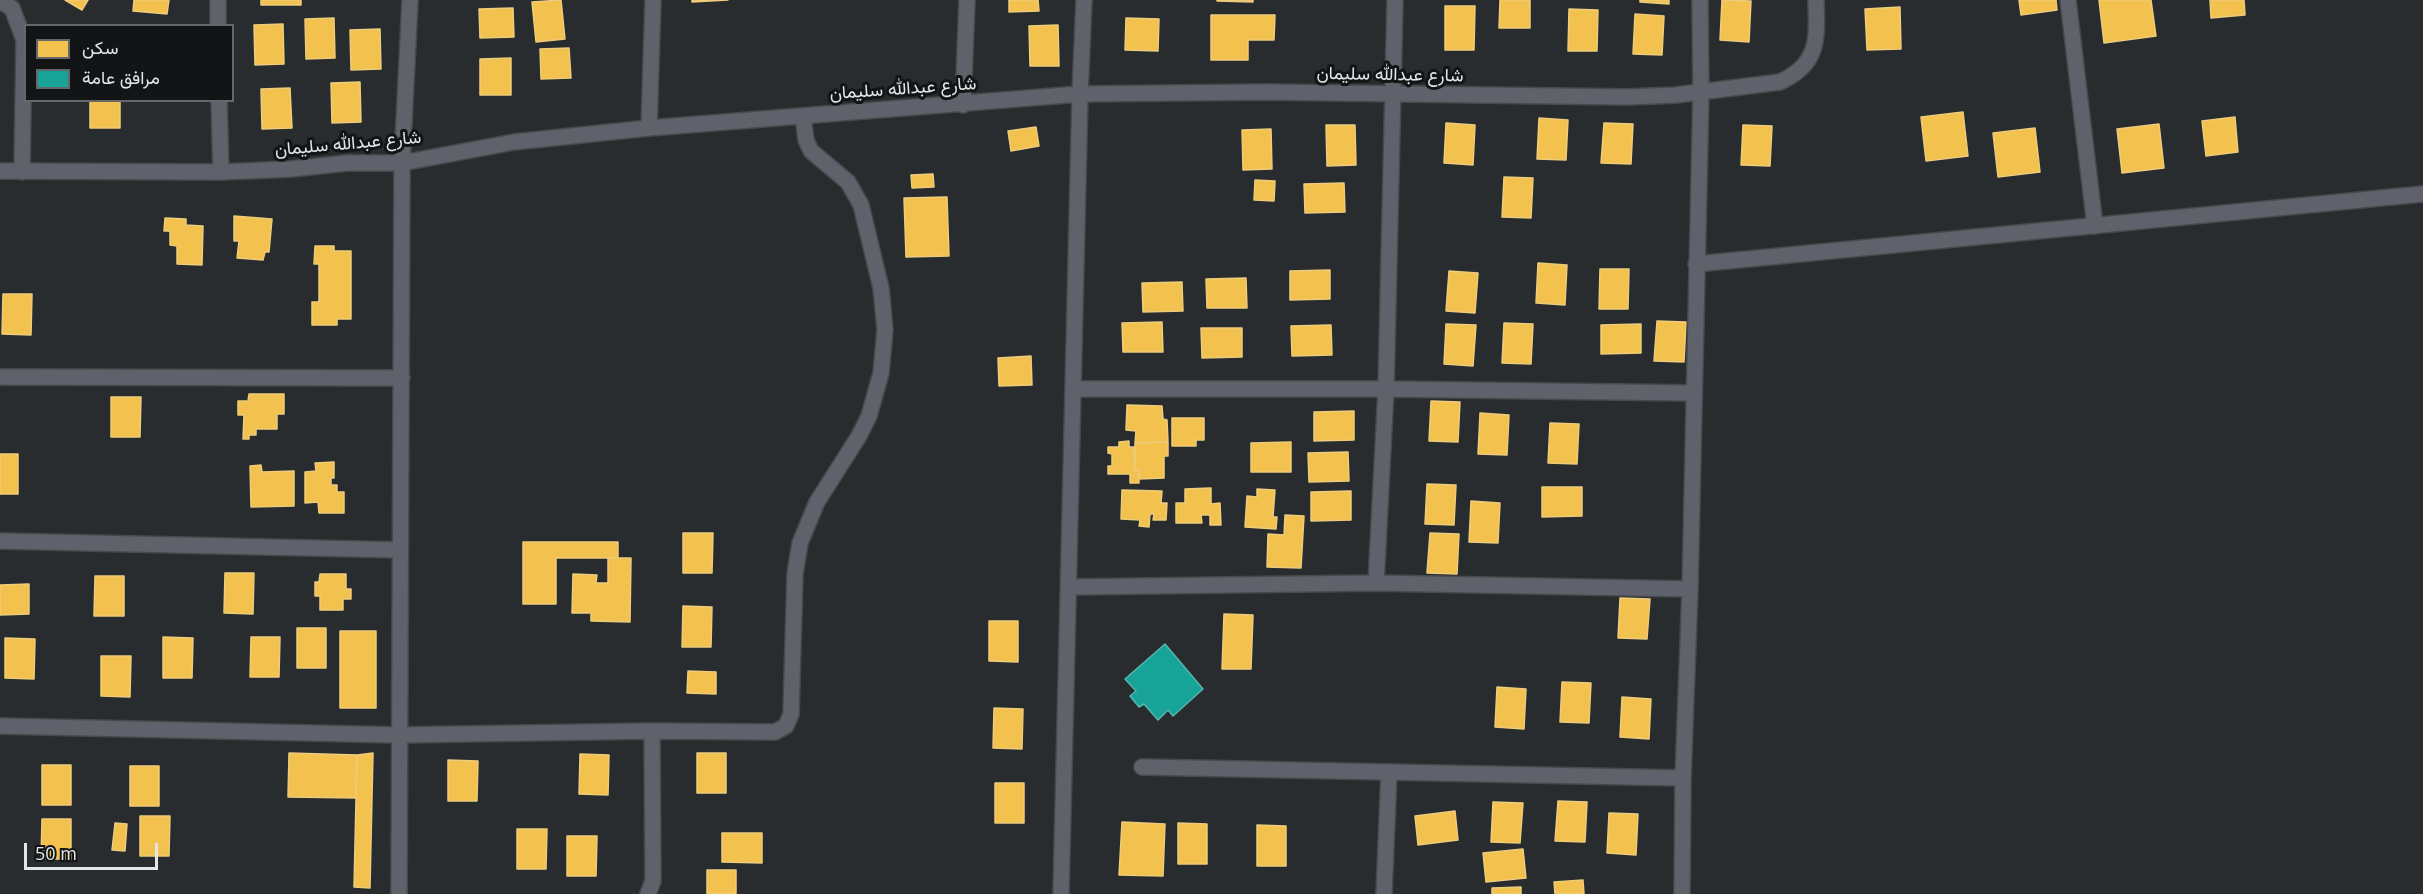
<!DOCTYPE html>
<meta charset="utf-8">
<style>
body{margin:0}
#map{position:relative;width:2423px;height:894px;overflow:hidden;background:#292c2e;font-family:"Open Sans",Vazirmatn,sans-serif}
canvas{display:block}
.legend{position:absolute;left:24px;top:24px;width:210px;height:78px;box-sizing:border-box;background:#121416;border:2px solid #65686a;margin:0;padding:8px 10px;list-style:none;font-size:18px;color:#e2e6e8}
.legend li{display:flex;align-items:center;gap:12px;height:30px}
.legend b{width:30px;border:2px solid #65686a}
.scale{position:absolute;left:24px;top:843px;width:134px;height:27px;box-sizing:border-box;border:3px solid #e2e6e8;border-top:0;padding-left:8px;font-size:18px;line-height:21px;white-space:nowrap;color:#e2e6e8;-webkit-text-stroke:4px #121416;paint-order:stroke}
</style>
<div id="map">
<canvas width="2423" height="894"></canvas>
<ul class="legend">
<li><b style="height:16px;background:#f2c14e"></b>سكن</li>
<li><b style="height:16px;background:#17a398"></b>مرافق عامة</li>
</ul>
<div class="scale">50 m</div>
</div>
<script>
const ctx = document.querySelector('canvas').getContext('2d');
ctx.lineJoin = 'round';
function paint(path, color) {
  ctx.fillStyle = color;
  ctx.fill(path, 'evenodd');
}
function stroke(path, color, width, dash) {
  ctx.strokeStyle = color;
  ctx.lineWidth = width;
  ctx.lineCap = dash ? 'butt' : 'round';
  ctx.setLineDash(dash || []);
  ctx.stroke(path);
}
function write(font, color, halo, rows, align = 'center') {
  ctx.font = font + ' "Open Sans",Vazirmatn,sans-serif';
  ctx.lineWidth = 6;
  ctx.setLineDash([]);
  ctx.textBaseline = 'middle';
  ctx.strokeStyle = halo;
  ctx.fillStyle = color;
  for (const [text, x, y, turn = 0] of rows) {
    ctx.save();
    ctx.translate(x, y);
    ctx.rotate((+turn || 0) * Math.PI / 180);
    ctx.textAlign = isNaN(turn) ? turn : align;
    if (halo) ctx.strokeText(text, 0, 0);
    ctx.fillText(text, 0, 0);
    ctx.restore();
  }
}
const homes = new Path2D(`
 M 65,0 L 88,0 L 82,10 Z
 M 134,0 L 169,0 L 167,14 L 133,11 Z
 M 261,0 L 301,0 L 301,5 L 261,5 Z
 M 561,0 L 565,39 L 536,42 L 532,2 Z
 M 692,0 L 728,0 L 692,2 Z
 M 1009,0 L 1038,0 L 1039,11 L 1009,12 Z
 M 1217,0 L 1253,0 L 1253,2 L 1217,1 Z
 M 1500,0 L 1530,0 L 1530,28 L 1499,28 Z
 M 1640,0 L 1669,0 L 1669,4 L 1640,2 Z
 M 1722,0 L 1751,1 L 1749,42 L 1720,40 Z
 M 2019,0 L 2056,0 L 2057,10 L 2021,15 Z
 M 2099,0 L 2151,0 L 2156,36 L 2104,43 Z
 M 2210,0 L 2244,0 L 2245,15 L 2211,18 Z
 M 1445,6 L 1475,6 L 1474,50 L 1445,50 Z
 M 1900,7 L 1901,49 L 1867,50 L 1865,9 Z
 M 513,8 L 514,37 L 480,38 L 479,9 Z
 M 1569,9 L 1598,10 L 1597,51 L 1568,51 Z
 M 1635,14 L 1664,16 L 1662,55 L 1633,54 Z
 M 1211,15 L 1275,15 L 1274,40 L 1248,40 L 1248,60 L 1211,60 Z
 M 334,18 L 335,58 L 306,59 L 305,19 Z
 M 1126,18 L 1159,19 L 1158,51 L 1125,50 Z
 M 283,24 L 284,64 L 255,65 L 254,25 Z
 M 1058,25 L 1059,66 L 1030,66 L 1029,26 Z
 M 380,29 L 381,69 L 351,70 L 350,30 Z
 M 569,48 L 571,78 L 541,79 L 540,49 Z
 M 511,58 L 511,95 L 480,95 L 480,59 Z
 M 360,82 L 361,122 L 332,123 L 331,83 Z
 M 290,88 L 292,128 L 262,129 L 261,89 Z
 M 90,100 L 120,100 L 120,128 L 90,128 Z
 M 1963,112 L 1968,156 L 1926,161 L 1921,117 Z
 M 2235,117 L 2238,152 L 2206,156 L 2202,121 Z
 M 1539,118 L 1568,120 L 1566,160 L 1537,159 Z
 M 1446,123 L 1475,125 L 1473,165 L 1444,163 Z
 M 1604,123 L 1633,124 L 1631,164 L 1601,163 Z
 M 2159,124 L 2164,168 L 2122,173 L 2117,129 Z
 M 1326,125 L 1355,125 L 1356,165 L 1327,166 Z
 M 1743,125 L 1772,126 L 1770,166 L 1741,165 Z
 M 1036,127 L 1039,146 L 1011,151 L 1008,131 Z
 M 2035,128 L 2040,172 L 1998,177 L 1993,133 Z
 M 1271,129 L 1272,169 L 1243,170 L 1242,130 Z
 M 933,174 L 934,187 L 912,188 L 911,175 Z
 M 1504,177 L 1533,178 L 1531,218 L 1502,217 Z
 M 1255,180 L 1275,181 L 1274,201 L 1254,200 Z
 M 1344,183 L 1345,212 L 1305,213 L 1304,184 Z
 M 947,197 L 949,256 L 906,257 L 904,198 Z
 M 234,216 L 272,219 L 269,252 L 265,252 L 263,260 L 237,258 L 239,241 L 234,241 Z
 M 165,218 L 186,219 L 186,225 L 203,226 L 202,265 L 177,264 L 177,246 L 170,245 L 170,231 L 164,231 Z
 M 315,246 L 334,246 L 334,251 L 351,251 L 351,319 L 337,319 L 337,325 L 312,325 L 312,302 L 319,302 L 319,264 L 314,264 Z
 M 1538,263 L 1567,265 L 1565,305 L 1536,303 Z
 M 1600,269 L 1629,269 L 1628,309 L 1599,309 Z
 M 1330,270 L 1330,299 L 1290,300 L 1290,271 Z
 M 1449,271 L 1478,273 L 1475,313 L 1446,311 Z
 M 1246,278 L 1247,308 L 1207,308 L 1206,279 Z
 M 1182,282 L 1183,311 L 1143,312 L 1142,283 Z
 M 3,294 L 32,294 L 31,335 L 2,334 Z
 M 1657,321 L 1686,322 L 1684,362 L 1654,361 Z
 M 1162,322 L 1163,352 L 1123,352 L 1122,323 Z
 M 1504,323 L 1533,324 L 1531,364 L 1502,363 Z
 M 1446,324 L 1476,325 L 1473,366 L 1444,364 Z
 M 1641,324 L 1641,353 L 1601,354 L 1601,325 Z
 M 1331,325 L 1332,355 L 1292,356 L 1291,326 Z
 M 1201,328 L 1242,328 L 1242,357 L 1202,358 Z
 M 1031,356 L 1032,385 L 999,386 L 998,358 Z
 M 249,394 L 284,394 L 284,414 L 277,414 L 277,429 L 256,429 L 256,435 L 249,435 L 249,439 L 243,439 L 244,415 L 238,415 L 238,401 L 248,401 Z
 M 111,397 L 141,397 L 140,437 L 111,437 Z
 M 1431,401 L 1460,402 L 1458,442 L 1429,441 Z
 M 1127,405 L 1162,406 L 1163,419 L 1167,420 L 1168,442 L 1135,443 L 1136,431 L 1126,430 Z
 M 1354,411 L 1354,440 L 1314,441 L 1314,412 Z
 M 1480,413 L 1509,415 L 1507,455 L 1478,454 Z
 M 1172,418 L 1204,418 L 1204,440 L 1196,440 L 1196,446 L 1172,446 Z
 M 1550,423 L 1579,424 L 1577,464 L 1548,463 Z
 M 1129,441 L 1129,447 L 1134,447 L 1135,470 L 1139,470 L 1139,483 L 1130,483 L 1130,474 L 1108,474 L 1108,466 L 1112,466 L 1112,454 L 1108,453 L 1108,447 L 1119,447 L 1119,442 Z
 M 1168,442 L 1168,456 L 1164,456 L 1164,478 L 1139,479 L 1139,470 L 1135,470 L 1135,443 Z
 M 1291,442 L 1291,472 L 1251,472 L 1251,443 Z
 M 1348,452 L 1349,481 L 1309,482 L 1308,453 Z
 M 0,454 L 18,454 L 18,494 L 0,494 Z
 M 334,462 L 334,478 L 331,478 L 331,485 L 337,485 L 337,492 L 344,492 L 344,513 L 319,513 L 318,502 L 305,503 L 305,472 L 316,471 L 315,463 Z
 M 261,465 L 262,472 L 294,471 L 294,506 L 251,507 L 250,466 Z
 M 1427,484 L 1456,485 L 1454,525 L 1425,524 Z
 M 1542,487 L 1582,487 L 1582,516 L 1542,517 Z
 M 1211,488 L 1211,504 L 1220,503 L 1221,525 L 1210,525 L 1210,515 L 1201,515 L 1202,523 L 1176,523 L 1176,503 L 1185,503 L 1185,489 Z
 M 1257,489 L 1275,490 L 1273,517 L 1277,517 L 1276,529 L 1245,527 L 1247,496 L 1257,497 Z
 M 1122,490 L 1162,491 L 1161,503 L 1167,503 L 1166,520 L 1153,520 L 1154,514 L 1150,514 L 1149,527 L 1139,526 L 1140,520 L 1121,519 Z
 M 1351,491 L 1351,520 L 1311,521 L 1311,492 Z
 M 1471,501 L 1500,503 L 1498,543 L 1469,542 Z
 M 1285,515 L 1304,516 L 1301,568 L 1267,567 L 1268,534 L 1284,535 Z
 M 683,533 L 713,533 L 712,573 L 683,573 Z
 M 1430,533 L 1459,534 L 1457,574 L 1427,573 Z
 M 523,542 L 618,542 L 618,558 L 556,558 L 556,604 L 523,604 Z
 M 608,558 L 631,558 L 630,622 L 591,621 L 591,613 L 572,613 L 573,574 L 597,575 L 596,583 L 608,583 Z
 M 225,573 L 254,573 L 253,614 L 224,613 Z
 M 320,574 L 346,574 L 346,589 L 351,589 L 351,599 L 343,599 L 343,610 L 320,610 L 320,596 L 315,596 L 315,582 L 319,582 Z
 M 95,576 L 124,576 L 124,616 L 94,616 Z
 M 29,584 L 29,614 L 0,615 L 0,585 Z
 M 1620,598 L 1650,599 L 1647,639 L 1618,638 Z
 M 683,606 L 712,607 L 711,647 L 682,647 Z
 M 1224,614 L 1253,615 L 1251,669 L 1222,669 Z
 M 989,621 L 1018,621 L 1018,662 L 989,661 Z
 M 297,628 L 326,628 L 326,668 L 297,668 Z
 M 340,631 L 376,631 L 376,708 L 340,708 Z
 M 163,637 L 193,638 L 192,678 L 163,678 Z
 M 251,637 L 280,637 L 279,677 L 250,677 Z
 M 5,638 L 35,639 L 34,679 L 5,678 Z
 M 101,656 L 131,656 L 130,697 L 101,696 Z
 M 688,671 L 716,672 L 716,694 L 687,693 Z
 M 1562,682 L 1591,683 L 1589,723 L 1560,722 Z
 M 1497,687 L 1526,689 L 1524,729 L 1495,727 Z
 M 1622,697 L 1651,699 L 1649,739 L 1620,737 Z
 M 994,708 L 1023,709 L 1022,749 L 993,748 Z
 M 289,753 L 357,755 L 356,798 L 288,797 Z
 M 373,753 L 370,888 L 354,887 L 357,755 Z
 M 697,753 L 726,753 L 726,793 L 697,793 Z
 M 580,754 L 609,755 L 608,795 L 579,794 Z
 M 448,760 L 478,761 L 477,801 L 448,801 Z
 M 42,765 L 71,765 L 71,805 L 42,805 Z
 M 130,766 L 159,766 L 159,806 L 130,806 Z
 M 995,783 L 1024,783 L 1024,823 L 995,823 Z
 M 1558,801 L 1587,802 L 1585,842 L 1555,841 Z
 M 1493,802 L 1523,803 L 1520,843 L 1491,842 Z
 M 1455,811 L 1458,840 L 1418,845 L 1415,816 Z
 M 1609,813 L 1638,814 L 1636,855 L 1607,853 Z
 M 140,816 L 170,816 L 169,856 L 140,856 Z
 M 42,819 L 71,819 L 71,859 L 41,859 Z
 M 1122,822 L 1165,824 L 1163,876 L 1119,875 Z
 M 115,823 L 127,824 L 125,851 L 112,850 Z
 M 1178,823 L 1207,824 L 1207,864 L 1178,864 Z
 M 1257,825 L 1286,826 L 1286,866 L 1257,866 Z
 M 517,829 L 547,829 L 546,869 L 517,869 Z
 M 722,833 L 762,833 L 762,863 L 722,862 Z
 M 567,836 L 597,836 L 596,876 L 567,876 Z
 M 1523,849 L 1526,878 L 1486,882 L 1483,853 Z
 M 707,870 L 736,870 L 736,894 L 707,894 Z
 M 1583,880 L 1584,894 L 1555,894 L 1554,882 Z
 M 1521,887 L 1521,894 L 1492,894 L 1492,888 Z`);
paint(homes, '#f2c14e');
stroke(homes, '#edcc7c', 1.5);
const public = new Path2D(`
 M 1165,644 L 1203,689 L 1173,716 L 1168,710 L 1158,720 L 1144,704 L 1139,707 L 1130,696 L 1136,691 L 1125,679 Z`);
paint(public, '#17a398');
stroke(public, '#54b7b0', 1.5);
const street = new Path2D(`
 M 218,0 L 218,26
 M 2068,0 L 2095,226
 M 0,1 L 12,8 L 24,40 L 22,172
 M 219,100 L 221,172
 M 963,105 L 967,0
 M 649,128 L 653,0
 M 0,171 L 221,172 L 291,169 L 347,163 L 402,163 L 514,142 L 649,128 L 1080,94 L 1265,92 L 1628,97 L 1676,95 L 1780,82 C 1820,64 1817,38 1816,0
 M 1696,264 L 2423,194
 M 0,377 L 402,378
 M 1073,389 L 1386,389 L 1694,393
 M 0,541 L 400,550
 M 1376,583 L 1386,389 L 1395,0
 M 1069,587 L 1376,583 L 1690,589
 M 0,726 L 399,735 L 652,731 L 775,732 L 786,726 L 791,714 L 795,574 L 800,543 L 817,502 L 859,436 L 869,416 L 881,373 L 885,330 L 881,288 L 861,205 L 848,182 L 811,151 L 806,140 L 803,116
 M 1142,767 L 1683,778
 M 399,894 L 402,163 L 410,0
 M 648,894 L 653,881 L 652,731
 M 1061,894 L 1080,94 L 1084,0
 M 1384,894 L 1389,772
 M 1682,894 L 1683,778 L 1690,589 L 1701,92 L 1700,0`);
stroke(street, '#474a4b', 18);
stroke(street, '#5f626b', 15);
write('18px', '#e2e6e8', '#121416', [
 ["شارع عبدالله سليمان",1390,75,1],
 ["شارع عبدالله سليمان",903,89,-4],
 ["شارع عبدالله سليمان",348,144,-5]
]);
</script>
